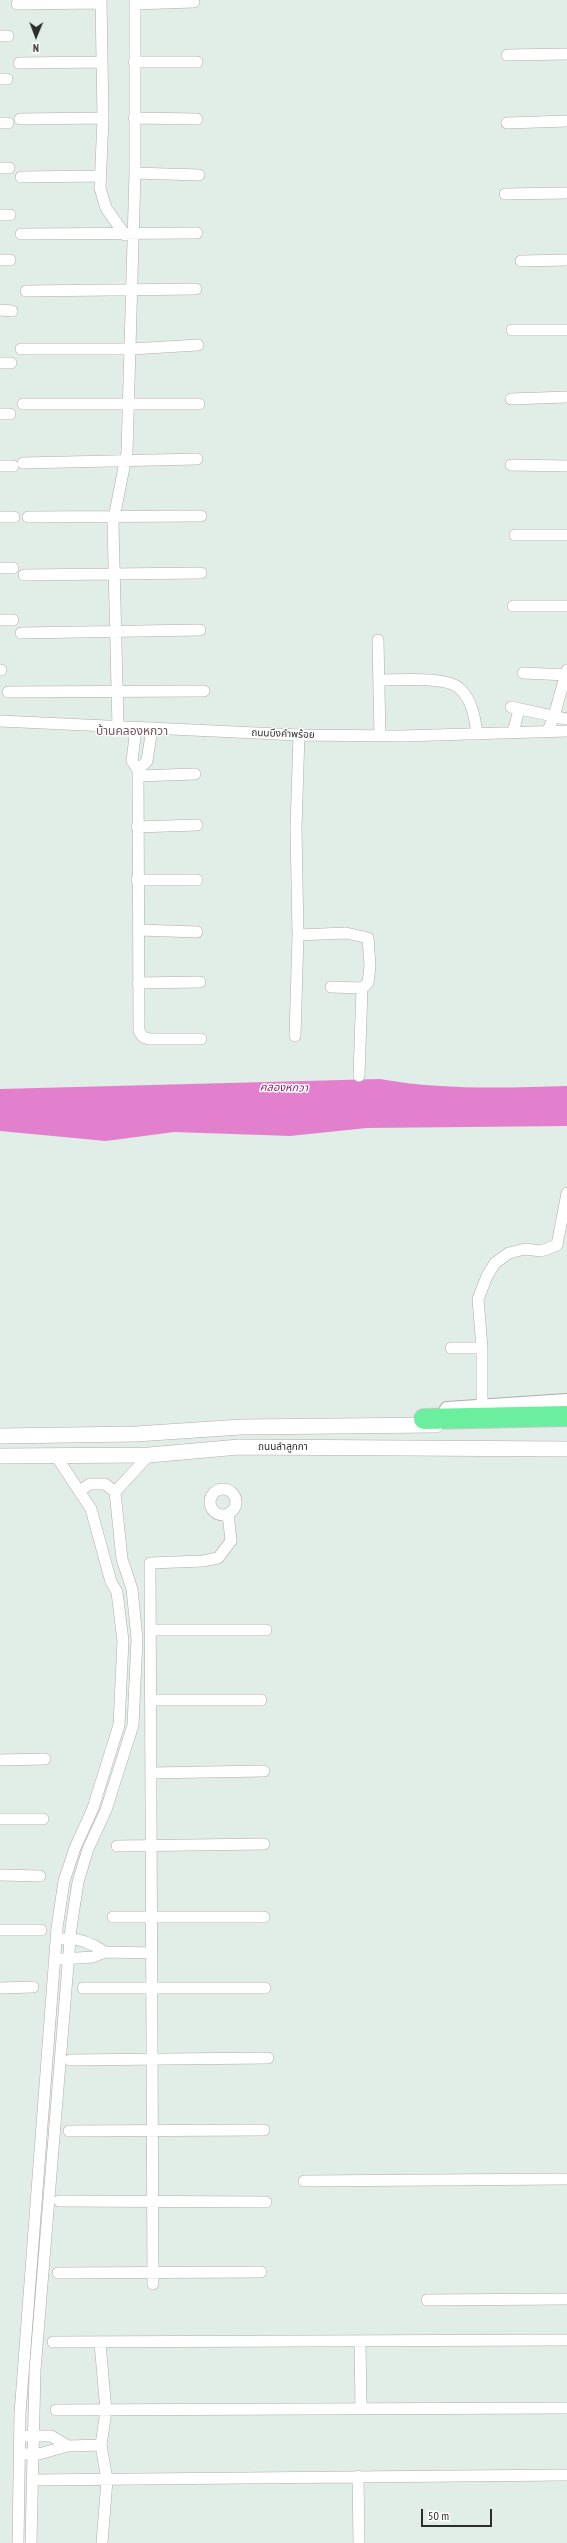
<!DOCTYPE html>
<meta charset="utf-8">
<style>
body{margin:0}
#map{position:relative;width:567px;height:2543px;overflow:hidden;background:#e1ede7;font-family:"PT Sans Narrow",sans-serif}
canvas{display:block}
.north{position:absolute;left:16px;top:16px;width:40px;height:40px;-webkit-text-stroke:3px #fff;paint-order:stroke;rotate:181deg;font-size:11px;font-weight:700;line-height:16px;text-align:center;color:#2d2d2d}
.north::after{content:'';display:block;margin:auto;width:14px;height:18px;background:#2d2d2d;clip-path:polygon(50% 0,100% 100%,50% 72%,0 100%)}
.scale{position:absolute;left:421px;top:2509px;width:71px;height:18px;box-sizing:border-box;border:2px solid #2d2d2d;border-top:0;padding-left:5px;font-size:12px;line-height:14px;white-space:nowrap;color:#2d2d2d;-webkit-text-stroke:3px #fff;paint-order:stroke}
</style>
<div id="map">
<canvas width="567" height="2543"></canvas>
<div class="north">N</div>
<div class="scale">50 m</div>
</div>
<script>
const ctx = document.querySelector('canvas').getContext('2d');
ctx.lineJoin = 'round';
function paint(path, color) {
  ctx.fillStyle = color;
  ctx.fill(path, 'evenodd');
}
function stroke(path, color, width, dash) {
  ctx.strokeStyle = color;
  ctx.lineWidth = width;
  ctx.lineCap = dash ? 'butt' : 'round';
  ctx.setLineDash(dash || []);
  ctx.stroke(path);
}
function write(font, color, halo, rows, align = 'center') {
  ctx.font = font + ' "PT Sans Narrow","Noto Sans Thai",sans-serif';
  ctx.lineWidth = 3;
  ctx.setLineDash([]);
  ctx.textBaseline = 'middle';
  ctx.strokeStyle = halo;
  ctx.fillStyle = color;
  for (const [text, x, y, turn = 0] of rows) {
    ctx.save();
    ctx.translate(x, y);
    ctx.rotate((+turn || 0) * Math.PI / 180);
    ctx.textAlign = isNaN(turn) ? turn : align;
    if (halo) ctx.strokeText(text, 0, 0);
    ctx.fillText(text, 0, 0);
    ctx.restore();
  }
}
paint(new Path2D(`
 M 380,1079 C 441,1090 505,1088 567,1086 L 567,1126 L 367,1128 L 290,1136 L 174,1132 L 106,1141 L 0,1131 L 0,1089 Z`), '#e380ce');
const minor = new Path2D(`
 M 101,0 L 103,118 L 100,188 L 106,208 L 125,235
 M 17,4 L 101,3
 M 135,4 L 194,2
 M 0,36 L 8,36
 M 507,55 L 567,54
 M 134,62 L 197,62
 M 19,63 L 102,62
 M 0,79 L 7,79
 M 134,118 L 197,119
 M 20,119 L 103,118
 M 0,123 L 8,123
 M 507,123 L 567,121
 M 0,168 L 9,168
 M 135,173 L 199,175
 M 21,177 L 101,176
 M 505,194 L 567,193
 M 0,215 L 10,215
 M 21,234 L 197,233
 M 0,260 L 10,260
 M 521,261 L 567,260
 M 26,291 L 196,289
 M 0,310 L 12,311
 M 512,330 L 567,330
 M 21,349 L 131,349 L 198,345
 M 0,363 L 11,363
 M 511,399 L 567,397
 M 23,404 L 199,404
 M 0,414 L 10,414
 M 23,463 L 197,459
 M 511,465 L 567,466
 M 0,466 L 13,466
 M 0,517 L 14,517
 M 28,517 L 201,516
 M 515,535 L 567,535
 M 0,568 L 13,568
 M 24,575 L 201,573
 M 513,606 L 567,606
 M 0,620 L 13,620
 M 21,633 L 200,630
 M 378,640 L 380,736
 M 0,670 L 1,670
 M 523,673 L 567,675
 M 379,680 C 397,680 446,676 459,688 C 472,699 475,718 477,734
 M 8,692 L 204,691
 M 511,707 L 567,719
 M 0,721 L 299,735 L 402,736 L 567,731
 M 118,727 L 113,523 L 127,452 L 135,173 L 135,0
 M 136,728 L 132,761 L 138,770 L 139,1031 L 143,1037 L 149,1039 L 201,1039
 M 548,731 L 554,716 L 567,670
 M 513,733 L 519,709
 M 299,735 L 296,828 L 298,935 L 346,933 L 368,938 L 370,966 L 368,983 L 362,988 L 359,1076
 M 138,770 L 147,761 L 152,728
 M 138,776 L 195,774
 M 137,827 L 197,825
 M 137,880 L 197,880
 M 139,930 L 197,932
 M 138,983 L 200,982
 M 331,987 L 362,988
 M 295,1036 L 298,935
 M 451,1348 L 482,1348
 M 482,1407 L 482,1348 L 478,1299 L 487,1276 L 495,1263 L 509,1253 L 525,1249 L 541,1251 L 557,1245 L 567,1193
 M210 1502a13 13 0 1 1 26 0a13 13 0 1 1-26 0Z
 M 81,1490 L 90,1484 L 105,1484 L 115,1492
 M 150,1630 L 266,1630
 M 151,1700 L 261,1700
 M 0,1760 L 45,1759
 M 151,1773 L 264,1771
 M 0,1819 L 43,1819
 M 117,1846 L 264,1844
 M 0,1875 L 40,1876
 M 113,1917 L 264,1917
 M 0,1930 L 41,1930
 M 63,1939 C 79,1937 92,1943 105,1952
 M 62,1959 L 93,1957 L 105,1952 L 152,1953
 M 0,1988 L 33,1987
 M 83,1988 L 265,1988
 M 70,2060 L 268,2058
 M 69,2131 L 264,2130
 M 304,2181 L 567,2179
 M 59,2201 L 266,2202
 M 58,2273 L 261,2272
 M 153,2284 L 150,1563 L 203,1561 L 218,1558 L 231,1541 L 228,1514
 M 427,2300 L 567,2299
 M 360,2341 L 361,2408
 M 53,2342 L 567,2340
 M 100,2343 L 106,2411 L 101,2445 L 107,2480 L 102,2543
 M 56,2410 L 567,2408
 M 27,2436 L 51,2436 L 68,2446
 M 19,2453 L 35,2455 L 68,2446 L 101,2445
 M 358,2476 L 359,2543
 M 32,2480 L 567,2475
 M 18,2543 L 20,2414 L 57,1928 L 64,1881 L 75,1848 L 93,1808 L 119,1725 L 123,1641 L 117,1592 L 111,1582 L 91,1509 L 56,1456
 M 31,2543 L 35,2370 L 71,1928 L 78,1882 L 88,1849 L 106,1810 L 133,1725 L 137,1639 L 132,1589 L 122,1559 L 115,1492 L 149,1455`);
const tertiary = new Path2D(`
 M 447,1409 L 567,1401`);
const secondary = new Path2D(`
 M 0,1436 L 136,1434 L 241,1427 L 436,1425
 M 0,1456 L 149,1455 L 239,1447 L 567,1449`);
const motorway = new Path2D(`
 M 424,1419 L 567,1416`);
stroke(minor, '#b4aaac', 12);
stroke(tertiary, '#b4aaac', 16);
stroke(secondary, '#b4aaac', 16);
stroke(motorway, '#c8c8c8', 22);
stroke(minor, '#fff', 11);
stroke(tertiary, '#fff', 14);
stroke(secondary, '#fff', 15);
stroke(motorway, '#6bee9d', 20);
write('10px', '#2d2d2d', '#fff', [
 ["ถนนบึงคำพร้อย",283,734,2],
 ["ถนนลำลูกกา",283,1447]
]);
write('italic 11px', '#911c6f', '#fff', [
 ["คลองหกวา",284,1088,1]
]);
write('12px', '#79515b', '#fff', [
 ["บ้านคลองหกวา",132,732]
]);
</script>
